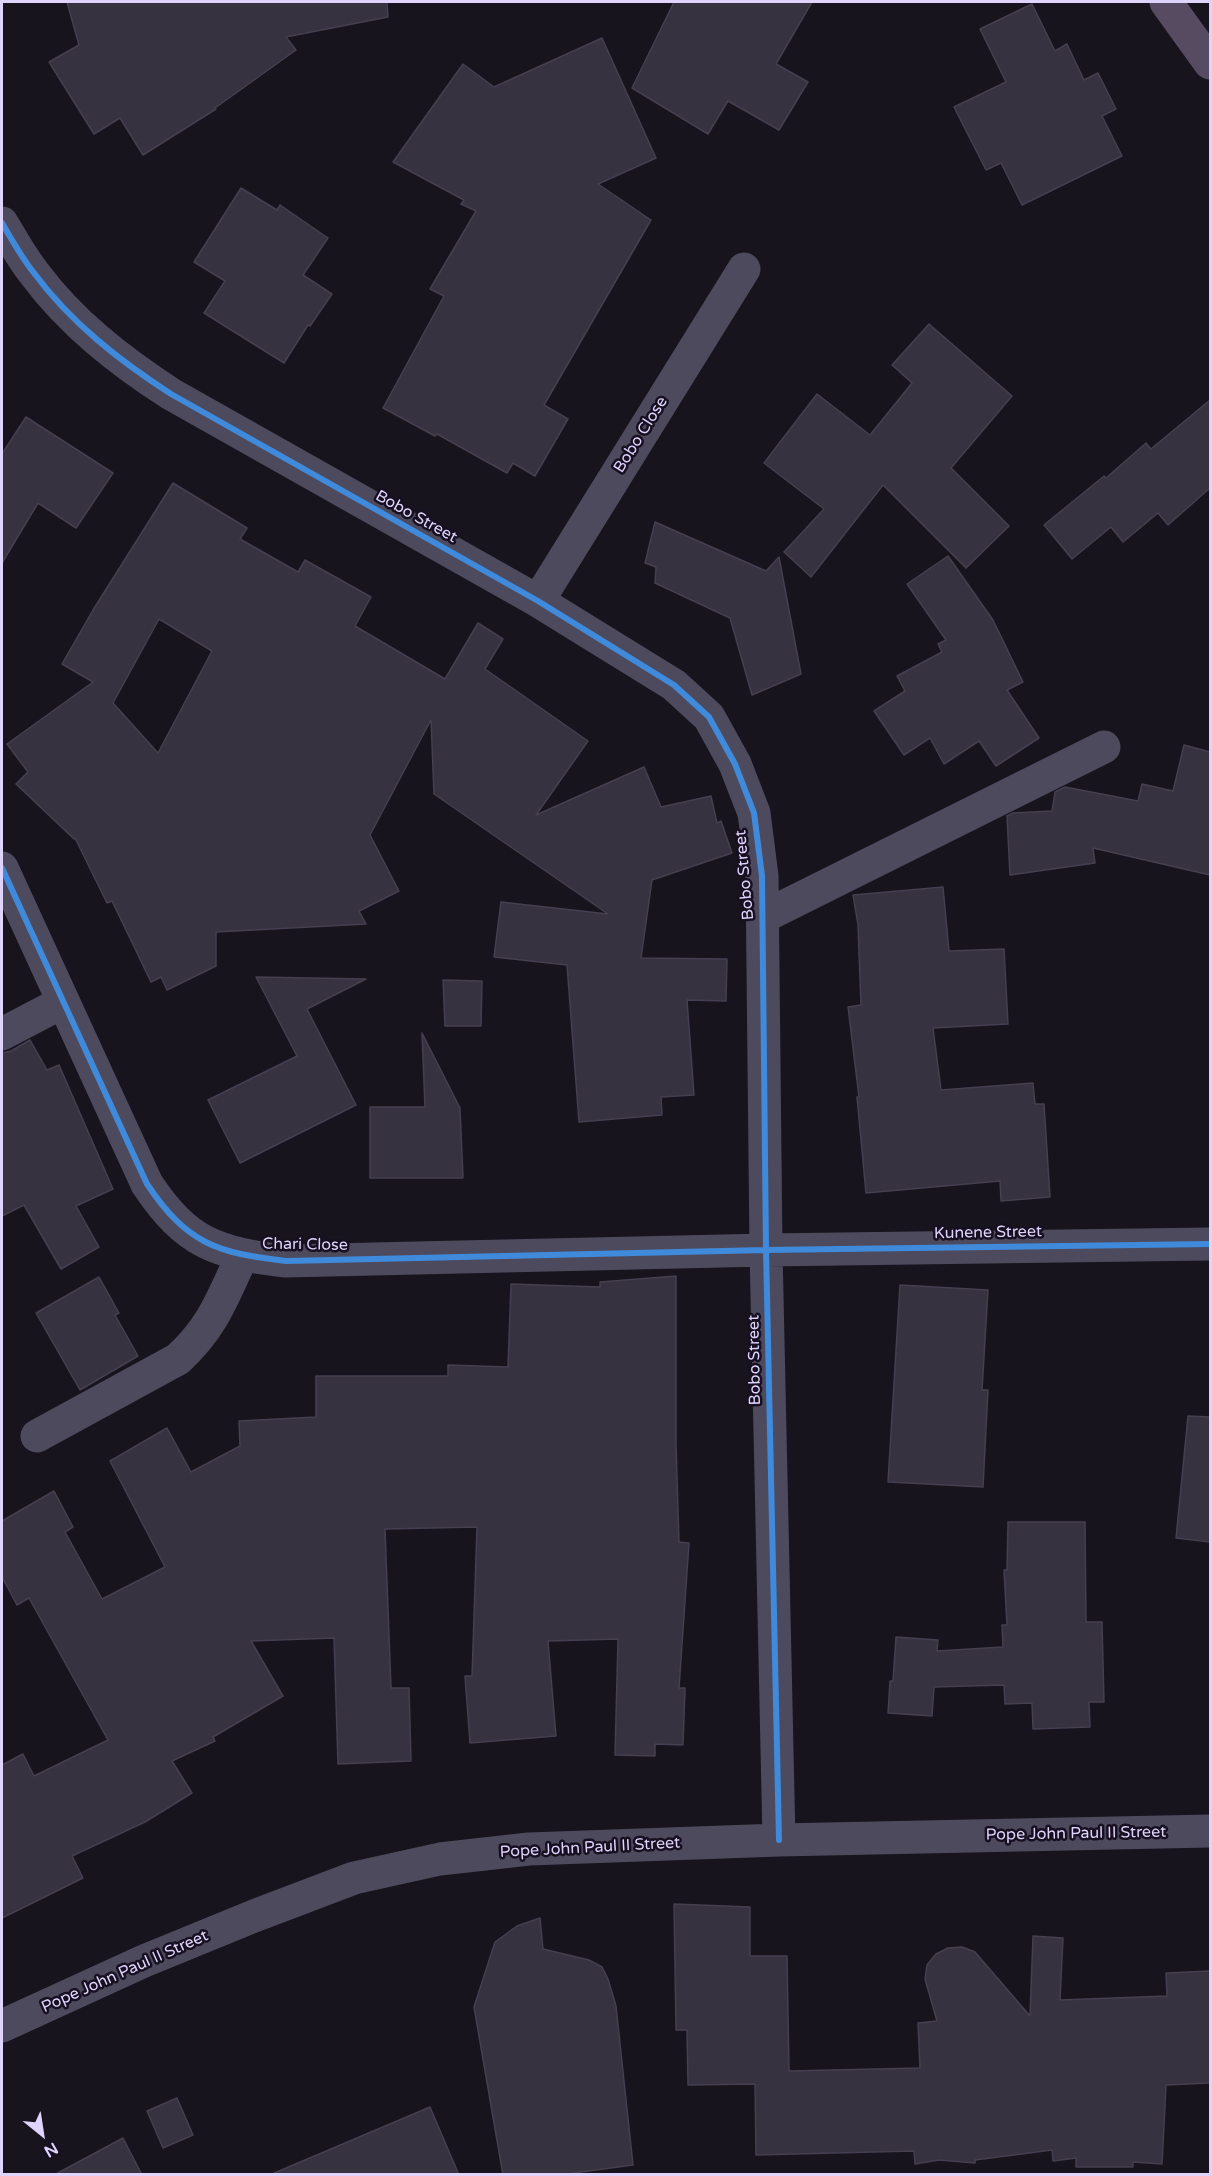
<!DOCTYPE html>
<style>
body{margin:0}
#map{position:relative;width:1212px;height:2176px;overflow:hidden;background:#17141d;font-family:"Varela Round",sans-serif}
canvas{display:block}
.frame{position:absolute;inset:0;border:3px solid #dfd4fb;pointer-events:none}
.north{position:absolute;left:12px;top:2104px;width:60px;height:60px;-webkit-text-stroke:4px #161021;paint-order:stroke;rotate:150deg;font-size:16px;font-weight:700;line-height:24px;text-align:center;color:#dfd4fb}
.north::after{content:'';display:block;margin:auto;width:21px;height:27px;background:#dfd4fb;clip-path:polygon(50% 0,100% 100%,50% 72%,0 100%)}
</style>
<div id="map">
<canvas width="1212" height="2176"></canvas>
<div class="frame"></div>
<div class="north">N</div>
</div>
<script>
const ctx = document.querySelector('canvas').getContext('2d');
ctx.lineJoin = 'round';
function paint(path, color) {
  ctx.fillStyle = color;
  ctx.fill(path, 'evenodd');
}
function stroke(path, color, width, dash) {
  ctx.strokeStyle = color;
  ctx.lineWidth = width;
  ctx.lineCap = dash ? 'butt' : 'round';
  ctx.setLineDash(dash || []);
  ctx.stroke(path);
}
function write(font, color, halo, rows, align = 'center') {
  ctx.font = font + ' "Varela Round",sans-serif';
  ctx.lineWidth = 5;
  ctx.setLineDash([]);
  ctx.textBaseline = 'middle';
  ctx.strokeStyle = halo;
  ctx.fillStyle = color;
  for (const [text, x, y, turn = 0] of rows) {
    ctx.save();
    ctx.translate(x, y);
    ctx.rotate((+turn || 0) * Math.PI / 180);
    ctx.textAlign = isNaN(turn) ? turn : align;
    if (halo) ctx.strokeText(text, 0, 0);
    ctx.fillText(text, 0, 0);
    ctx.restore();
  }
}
const building = new Path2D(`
 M 67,2 L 387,2 L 388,17 L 286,37 L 296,50 L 215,108 L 216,109 L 143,155 L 120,118 L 94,134 L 49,62 L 79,45 Z
 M 674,2 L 812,2 L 776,64 L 808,82 L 779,130 L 728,101 L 708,134 L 632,88 Z
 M 1032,4 L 1055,51 L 1067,44 L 1084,80 L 1098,73 L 1116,109 L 1102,116 L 1122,156 L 1022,205 L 1001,163 L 986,170 L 954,107 L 1006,82 L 980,29 Z
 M 602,38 L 656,158 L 598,184 L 651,220 L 544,405 L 568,419 L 535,476 L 513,463 L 507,473 L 437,434 L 435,436 L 383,408 L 444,296 L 430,289 L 476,211 L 461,204 L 464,200 L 393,162 L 463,64 L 494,87 Z
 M 241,188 L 277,210 L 280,205 L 328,238 L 303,275 L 332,294 L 310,326 L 308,325 L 284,363 L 204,313 L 225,281 L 194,262 Z
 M 929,324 L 1012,396 L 951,468 L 1009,526 L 966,568 L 883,485 L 811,577 L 784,552 L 824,509 L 764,463 L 817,394 L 870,435 L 912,383 L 892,365 Z
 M 1210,400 L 1210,488 L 1168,525 L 1158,513 L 1123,542 L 1111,527 L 1072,559 L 1044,525 L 1104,476 L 1106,478 L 1146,443 L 1151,449 Z
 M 26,417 L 113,473 L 76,528 L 38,503 L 2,563 L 2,454 Z
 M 173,483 L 247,528 L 240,539 L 298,572 L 305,560 L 371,597 L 355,626 L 445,679 L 478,623 L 503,639 L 485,669 L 588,741 L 536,815 L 644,767 L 661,807 L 711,796 L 717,823 L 721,821 L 732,853 L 652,880 L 641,958 L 727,959 L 726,1001 L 687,1000 L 694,1095 L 661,1097 L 662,1115 L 579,1122 L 567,965 L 494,957 L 501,902 L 608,914 L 434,794 L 431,720 L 370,835 L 399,891 L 359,911 L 366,924 L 216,932 L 216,966 L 167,990 L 161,977 L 151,982 L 112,901 L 107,903 L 75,838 L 74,839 L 16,784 L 28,772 L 7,744 L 93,682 L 62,664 L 93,610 ZM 159,619 L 212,651 L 158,753 L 113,703 Z
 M 655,522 L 766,571 L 779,557 L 801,674 L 752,695 L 730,618 L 655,583 L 656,567 L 645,563 Z
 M 948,556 L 993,620 L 1023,682 L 1007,690 L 1039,738 L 996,766 L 979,741 L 944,764 L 930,738 L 904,755 L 874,711 L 905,691 L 897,676 L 942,652 L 938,644 L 946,640 L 907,584 Z
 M 1184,745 L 1210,752 L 1210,875 L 1093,848 L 1095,863 L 1010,875 L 1007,816 L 1013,813 L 1052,811 L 1055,792 L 1065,787 L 1138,801 L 1142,784 L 1173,791 Z
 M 943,887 L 949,951 L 1004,949 L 1008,1024 L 933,1028 L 941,1090 L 1033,1083 L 1035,1104 L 1044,1104 L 1050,1197 L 1001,1201 L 1000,1181 L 866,1193 L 857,1097 L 859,1097 L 848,1007 L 861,1005 L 858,925 L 853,895 Z
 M 256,977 L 366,979 L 307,1009 L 356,1105 L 240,1163 L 208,1100 L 297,1056 Z
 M 443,980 L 482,981 L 481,1026 L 445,1026 Z
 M 422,1033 L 460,1108 L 463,1178 L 370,1178 L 370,1107 L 425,1107 Z
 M 30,1040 L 47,1070 L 59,1065 L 113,1189 L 76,1206 L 99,1247 L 61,1269 L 24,1205 L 2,1216 L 2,1053 L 11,1051 Z
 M 676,1276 L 676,1444 L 679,1542 L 689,1543 L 679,1688 L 685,1688 L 683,1745 L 655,1744 L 655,1756 L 615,1755 L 618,1639 L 548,1641 L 556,1736 L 470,1743 L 465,1676 L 472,1676 L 477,1527 L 385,1529 L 391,1688 L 409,1688 L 411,1761 L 338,1764 L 334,1638 L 251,1641 L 283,1696 L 213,1737 L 215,1741 L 172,1761 L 192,1793 L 145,1822 L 72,1856 L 83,1878 L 2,1918 L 2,1765 L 23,1754 L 34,1776 L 108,1740 L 29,1598 L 17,1605 L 2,1577 L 2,1521 L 54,1491 L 73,1527 L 65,1532 L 102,1599 L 165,1567 L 110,1461 L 167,1428 L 191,1472 L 240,1446 L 239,1421 L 316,1417 L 316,1376 L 448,1376 L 448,1365 L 508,1367 L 511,1284 L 600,1287 L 600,1282 Z
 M 99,1277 L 119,1313 L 115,1315 L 138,1356 L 80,1390 L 36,1313 Z
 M 900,1285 L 988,1290 L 982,1390 L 988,1390 L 983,1487 L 888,1482 Z
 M 1188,1416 L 1210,1417 L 1210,1542 L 1176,1538 Z
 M 1008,1522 L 1085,1522 L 1086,1622 L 1102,1622 L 1104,1702 L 1089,1702 L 1090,1727 L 1033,1729 L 1032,1703 L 1005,1704 L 1004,1685 L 934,1687 L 932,1716 L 888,1713 L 890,1681 L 893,1681 L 896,1637 L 938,1640 L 937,1651 L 1003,1647 L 1002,1625 L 1007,1625 L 1004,1570 L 1007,1570 Z
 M 674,1904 L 750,1907 L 750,1956 L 787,1956 L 789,2071 L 920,2068 L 918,2023 L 937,2021 L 925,1979 L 927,1965 L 936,1954 L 948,1948 L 962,1947 L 975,1952 L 1030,2016 L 1033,1936 L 1063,1938 L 1060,2000 L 1167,1996 L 1166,1973 L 1210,1971 L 1210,2083 L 1166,2085 L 1162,2164 L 1133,2162 L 1133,2167 L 1076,2167 L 1076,2158 L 1053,2161 L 1052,2150 L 975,2160 L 975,2163 L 939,2160 L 915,2164 L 914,2151 L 756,2155 L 755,2084 L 688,2085 L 687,2030 L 676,2030 Z
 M 540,1918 L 543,1949 L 589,1960 L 602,1967 L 608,1979 L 616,2006 L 633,2165 L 559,2175 L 503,2175 L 474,2007 L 495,1942 L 517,1926 Z
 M 177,2098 L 193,2135 L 163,2148 L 147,2111 Z
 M 430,2107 L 459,2175 L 272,2175 L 272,2174 Z
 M 123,2138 L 142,2175 L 54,2175 Z`);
paint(building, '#37323f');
stroke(building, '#453f50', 1.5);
stroke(new Path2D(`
 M 2,223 C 12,240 22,258 34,273 C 71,323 120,361 171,394 L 538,601 L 674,685 L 709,717 L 735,764 L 754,813 L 762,876 L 766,1250 L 779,1840
 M 538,601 L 744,269
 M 2,868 L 147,1184 C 187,1244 217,1253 286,1261 L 766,1250 L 1210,1244
 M 763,917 L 1104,747
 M 2,1034 L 63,1002
 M 37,1436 L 178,1359 C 213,1327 223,1297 242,1256
 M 2,2026 L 144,1961 L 254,1916 L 354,1878 L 440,1859 L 529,1849 L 779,1840 L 1210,1831`), '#4d4a5d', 33);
stroke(new Path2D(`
 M 1166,2 L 1210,63`), '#574b61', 33);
stroke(new Path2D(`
 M 2,223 C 12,240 22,258 34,273 C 71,323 120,361 171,394 L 538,601 L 674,685 L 709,717 L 735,764 L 754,813 L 762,876 L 766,1250 L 779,1840
 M 2,868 L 147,1184 C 187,1244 217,1253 286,1261 L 766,1250 L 1210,1244`), '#408adc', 6);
write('16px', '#dfd4fb', '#161021', [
 ["Bobo Close",641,435,-58],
 ["Bobo Street",416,517,29],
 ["Bobo Street",745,875,-95],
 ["Kunene Street",988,1233,-1],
 ["Chari Close",305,1245,1],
 ["Bobo Street",755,1360,-91],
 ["Pope John Paul II Street",1076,1834,-1],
 ["Pope John Paul II Street",590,1848,-3],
 ["Pope John Paul II Street",125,1972,-24]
]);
</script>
